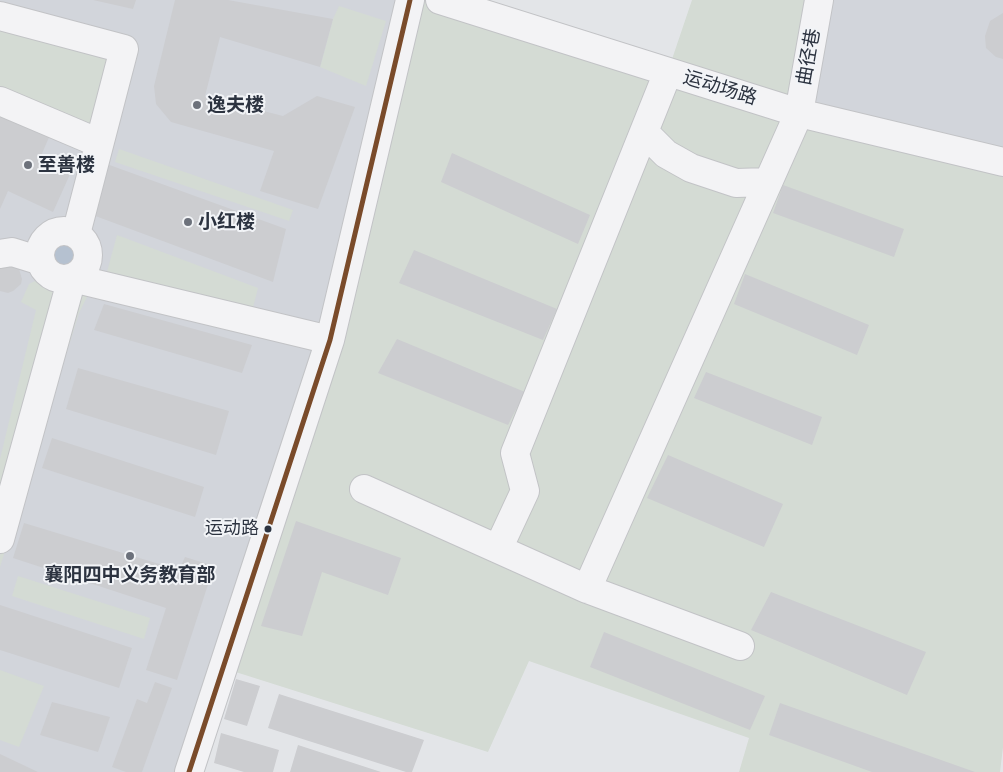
<!DOCTYPE html>
<meta charset="utf-8">
<style>
body{margin:0}
canvas{display:block;background:#e3e5e8}
</style>
<canvas width="1003" height="772"></canvas>
<script>
const ctx = document.querySelector('canvas').getContext('2d');
ctx.lineJoin = 'round';
function paint(path, color) {
  ctx.fillStyle = color;
  ctx.fill(path, 'evenodd');
}
function stroke(path, color, width, dash) {
  ctx.strokeStyle = color;
  ctx.lineWidth = width;
  ctx.lineCap = dash ? 'butt' : 'round';
  ctx.setLineDash(dash || []);
  ctx.stroke(path);
}
function write(font, color, halo, rows, align = 'center') {
  ctx.font = font + ' Cabin,"Noto Sans SC",sans-serif';
  ctx.lineWidth = 4;
  ctx.setLineDash([]);
  ctx.textBaseline = 'middle';
  ctx.strokeStyle = halo;
  ctx.fillStyle = color;
  for (const [text, x, y, turn = 0] of rows) {
    ctx.save();
    ctx.translate(x, y);
    ctx.rotate((+turn || 0) * Math.PI / 180);
    ctx.textAlign = isNaN(turn) ? turn : align;
    if (halo) ctx.strokeText(text, 0, 0);
    ctx.fillText(text, 0, 0);
    ctx.restore();
  }
}
paint(new Path2D(`
 M 0,0 L 410,0 L 330,340 L 189,772 L 0,772 Z
 M 819,0 L 1003,0 L 1003,163 L 799,113 Z`), '#d2d5db');
paint(new Path2D(`
 M 410,0 L 440,0 L 668,71 L 692,0 L 819,0 L 799,113 L 1003,162 L 1003,747 L 1000,772 L 739,772 L 749,738 L 529,661 L 488,752 L 223,668 L 330,340 Z
 M 339,6 L 386,21 L 366,86 L 320,67 L 333,19 Z
 M 0,16 L 124,49 L 99,143 L 0,101 Z
 M 119,149 L 293,210 L 289,221 L 115,162 Z
 M 117,235 L 258,288 L 246,335 L 101,294 Z
 M 35,281 L 56,286 L 94,283 L 79,313 L 0,567 L 0,459 L 36,310 L 21,302 L 29,284 Z
 M 18,576 L 150,618 L 144,639 L 12,596 Z
 M 0,670 L 44,686 L 19,747 L 0,740 Z`), '#d4dbd4');
paint(new Path2D(`
 M48 255a16 16 0 1 1 32 0a16 16 0 1 1-32 0Z`), '#b5c1d0');
paint(new Path2D(`
 M 93,0 L 136,0 L 133,9 Z
 M 175,0 L 228,0 L 333,19 L 320,67 L 220,37 L 205,96 L 283,116 L 317,96 L 355,107 L 318,209 L 260,191 L 274,151 L 171,122 L 156,104 L 154,86 Z
 M 1003,13 L 1003,59 L 996,57 L 986,48 L 985,36 L 990,21 Z
 M 0,113 L 50,135 L 40,158 L 71,172 L 53,212 L 8,191 L 0,209 Z
 M 452,153 L 590,215 L 578,244 L 441,182 Z
 M 104,163 L 286,229 L 273,282 L 90,214 Z
 M 783,185 L 904,229 L 894,257 L 773,213 Z
 M 414,250 L 557,309 L 543,340 L 399,283 Z
 M 0,264 L 16,266 L 19,269 L 22,279 L 21,284 L 13,291 L 8,293 L 0,291 Z
 M 745,274 L 869,325 L 857,355 L 734,304 Z
 M 104,304 L 252,345 L 242,373 L 94,330 Z
 M 397,339 L 525,392 L 508,425 L 378,373 Z
 M 78,368 L 229,411 L 216,455 L 66,409 Z
 M 706,372 L 822,417 L 812,445 L 694,398 Z
 M 52,438 L 204,487 L 195,517 L 42,468 Z
 M 668,455 L 783,504 L 764,547 L 647,498 Z
 M 296,521 L 401,558 L 388,595 L 322,572 L 302,636 L 261,626 Z
 M 24,523 L 179,570 L 185,557 L 214,566 L 177,680 L 146,670 L 166,608 L 13,558 Z
 M 771,592 L 926,652 L 907,695 L 751,630 Z
 M 0,605 L 132,648 L 119,688 L 0,650 Z
 M 604,632 L 765,696 L 750,730 L 590,667 Z
 M 236,679 L 260,686 L 247,726 L 224,719 Z
 M 155,682 L 172,688 L 142,772 L 126,772 L 112,767 L 137,699 L 147,703 Z
 M 279,694 L 424,740 L 412,772 L 406,772 L 268,728 Z
 M 52,702 L 110,717 L 98,752 L 40,735 Z
 M 780,703 L 975,772 L 872,772 L 769,735 Z
 M 221,733 L 279,750 L 273,772 L 244,772 L 214,763 Z
 M 298,745 L 381,772 L 290,772 Z
 M 0,754 L 38,772 L 0,772 Z`), '#cccdd0');
const minor = new Path2D(`
 M 440,0 L 799,113 L 1003,162
 M 0,16 L 124,49 L 76,234
 M 668,72 L 515,453 L 525,491 L 498,549 L 587,589 L 799,113 L 819,0
 M 0,101 L 99,143
 M 644,132 L 666,154 L 691,168 L 736,183 L 768,182
 M40 255a24 24 0 1 1 48 0a24 24 0 1 1-48 0Z
 M 0,254 L 12,252 L 41,261
 M 364,489 L 498,549
 M 0,539 L 72,278 L 330,340
 M 587,589 L 740,646
 M 189,772 L 330,340 L 410,0`);
stroke(minor, '#c2c3c6', 30);
stroke(minor, '#f3f3f5', 28);
stroke(new Path2D(`
 M 189,772 L 330,340 L 410,0`), '#7a4b2a', 5);
for (const [x, y, r, color] of [
 [197,105,5,"#6c717b"],
 [28,165,5,"#6c717b"],
 [188,222,5,"#6c717b"],
 [268,529,4.5,"#2c3340"],
 [130,556,5,"#6c717b"]
]) {
  const dot = new Path2D();
  dot.arc(x, y, r, 0, 2 * Math.PI);
  ctx.fillStyle = color;
  ctx.fill(dot);
  stroke(dot, '#f2f4f7', 2);
}
write('18px', '#2c3340', '#f2f4f7', [
 ["运动路",259,529]
], 'right');
write('19px', '#2c3340', '#f2f4f7', [
 ["曲径巷",809,57,-80],
 ["运动场路",720,88,17]
]);
write('bold 19px', '#2c3340', '#f2f4f7', [
 ["逸夫楼",207,105],
 ["至善楼",38,165],
 ["小红楼",198,222],
 ["襄阳四中义务教育部",130,575,"center"]
], 'left');
</script>
